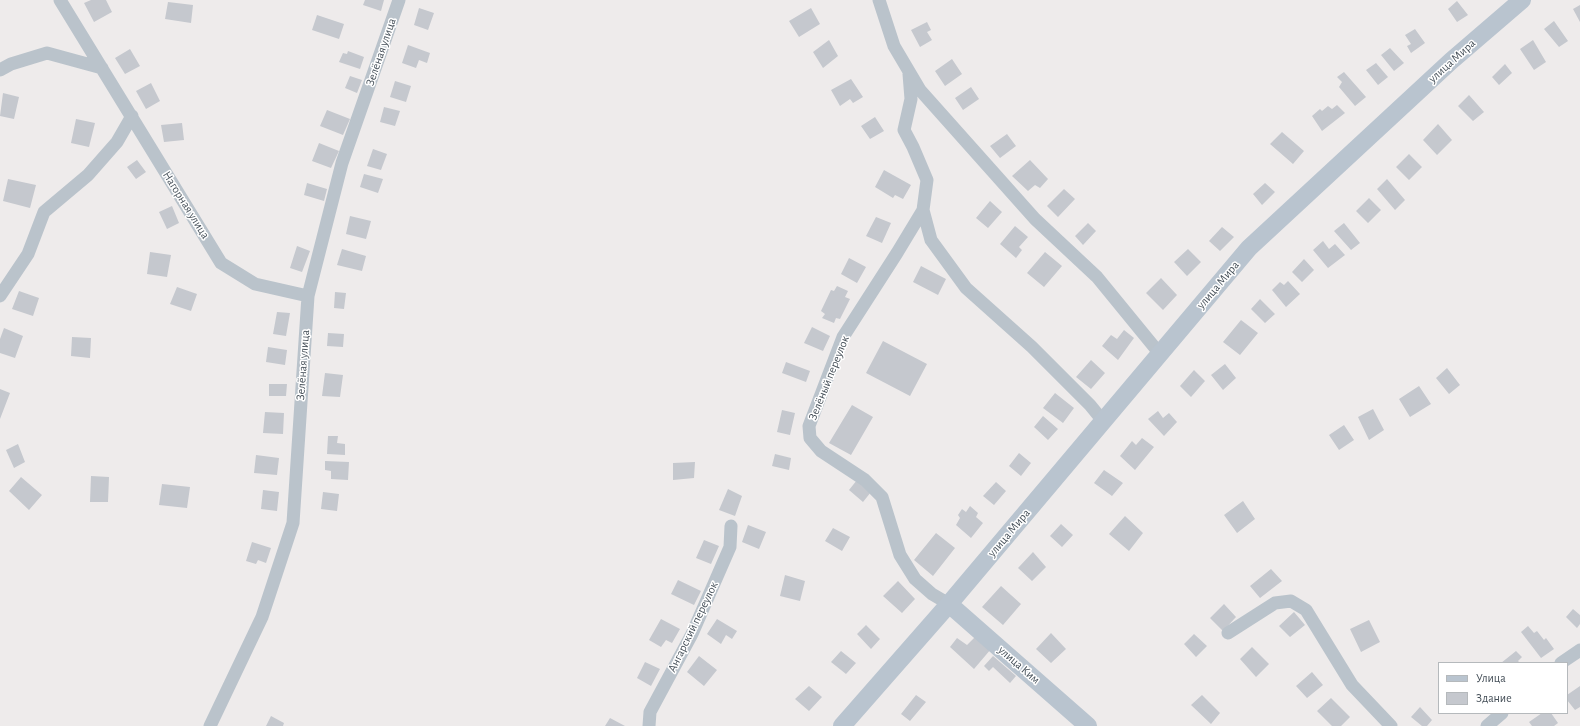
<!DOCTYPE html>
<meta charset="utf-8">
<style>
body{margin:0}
#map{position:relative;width:1580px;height:726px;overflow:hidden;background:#eeebeb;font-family:"Alegreya Sans",sans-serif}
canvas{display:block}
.legend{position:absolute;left:1438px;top:662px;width:130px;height:52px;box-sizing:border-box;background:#fff;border:1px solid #b5b9bc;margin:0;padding:5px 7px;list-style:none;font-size:12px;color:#454f58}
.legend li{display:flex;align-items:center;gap:8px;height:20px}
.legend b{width:20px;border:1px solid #b5b9bc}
</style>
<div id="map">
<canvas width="1580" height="726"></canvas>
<ul class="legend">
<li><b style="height:5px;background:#b9c4cf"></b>Улица</li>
<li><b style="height:11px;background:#c5c8ce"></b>Здание</li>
</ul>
</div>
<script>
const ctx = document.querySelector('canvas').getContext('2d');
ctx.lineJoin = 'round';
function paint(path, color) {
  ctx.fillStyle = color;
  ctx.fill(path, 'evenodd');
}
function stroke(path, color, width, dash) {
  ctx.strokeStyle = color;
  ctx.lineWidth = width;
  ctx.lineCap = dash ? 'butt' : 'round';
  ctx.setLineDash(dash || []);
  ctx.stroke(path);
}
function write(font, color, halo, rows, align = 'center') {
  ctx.font = font + ' "Alegreya Sans",sans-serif';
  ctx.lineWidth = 3;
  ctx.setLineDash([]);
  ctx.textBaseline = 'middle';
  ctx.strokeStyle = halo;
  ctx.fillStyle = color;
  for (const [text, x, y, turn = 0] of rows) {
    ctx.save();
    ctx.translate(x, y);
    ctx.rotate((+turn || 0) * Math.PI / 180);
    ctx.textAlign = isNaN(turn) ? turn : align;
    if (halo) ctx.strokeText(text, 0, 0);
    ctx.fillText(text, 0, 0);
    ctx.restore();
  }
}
paint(new Path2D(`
 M 91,0 L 106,0 L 112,12 L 94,22 L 84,3 Z
 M 365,0 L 384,0 L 381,11 L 363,5 Z
 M 1457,1 L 1468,15 L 1457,22 L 1448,9 Z
 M 168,2 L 193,5 L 191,23 L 165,19 Z
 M 1580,5 L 1580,22 L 1573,9 Z
 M 419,8 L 434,13 L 428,30 L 414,25 Z
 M 811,8 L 820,24 L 799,37 L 789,21 Z
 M 317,15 L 344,24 L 339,39 L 312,30 Z
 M 1554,21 L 1568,41 L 1559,47 L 1544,29 Z
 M 927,22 L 931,30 L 927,32 L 932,40 L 920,47 L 911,30 Z
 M 1415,29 L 1425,43 L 1411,53 L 1407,46 L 1411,44 L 1405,35 Z
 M 829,40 L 838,56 L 823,68 L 813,52 Z
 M 1533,40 L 1546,62 L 1534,70 L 1520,49 Z
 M 408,45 L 430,53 L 427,63 L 419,60 L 416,68 L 402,63 Z
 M 1390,48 L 1404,63 L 1394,71 L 1381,55 Z
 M 130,49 L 140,66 L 125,74 L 115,58 Z
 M 348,51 L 364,57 L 360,69 L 339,62 L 343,53 L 347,54 Z
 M 952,59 L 962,74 L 945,86 L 935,71 Z
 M 1376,63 L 1388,77 L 1378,85 L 1366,70 Z
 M 1505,64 L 1512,73 L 1499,85 L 1492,77 Z
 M 1344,72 L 1366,97 L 1355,106 L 1339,87 L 1342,82 L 1337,77 Z
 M 350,76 L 362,80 L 357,93 L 345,88 Z
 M 851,79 L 863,97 L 853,103 L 850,99 L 840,106 L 831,90 Z
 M 395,81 L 411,86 L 406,102 L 390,97 Z
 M 151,83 L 160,101 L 146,109 L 136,91 Z
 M 971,87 L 979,99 L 963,110 L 955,98 Z
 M 3,93 L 19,97 L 14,119 L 0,116 Z
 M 1469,95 L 1484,112 L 1473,121 L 1458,106 Z
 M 1337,105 L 1345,113 L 1322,131 L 1312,116 L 1320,109 L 1322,111 L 1328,106 L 1332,109 Z
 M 384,107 L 400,111 L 395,126 L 380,122 Z
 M 327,110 L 350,119 L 343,135 L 320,126 Z
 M 875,117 L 884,131 L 870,139 L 861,126 Z
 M 76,119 L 95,123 L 89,147 L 71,143 Z
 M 182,123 L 184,140 L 164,142 L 161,125 Z
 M 1438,124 L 1452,140 L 1437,155 L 1423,140 Z
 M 1282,132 L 1304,151 L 1293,164 L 1270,144 Z
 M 1007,134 L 1016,146 L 1000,158 L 990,146 Z
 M 319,143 L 339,151 L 331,168 L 312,161 Z
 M 373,149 L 387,154 L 381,170 L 367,166 Z
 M 1409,154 L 1422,167 L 1409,180 L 1396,167 Z
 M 137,160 L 146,172 L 136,179 L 127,167 Z
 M 1030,160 L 1048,179 L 1040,188 L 1035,185 L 1028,191 L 1012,176 Z
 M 884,170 L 911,185 L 903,199 L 895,195 L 893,198 L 875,187 Z
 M 364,174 L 383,179 L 378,193 L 360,187 Z
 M 8,179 L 36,185 L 30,208 L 3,201 Z
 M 1387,179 L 1405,200 L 1395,210 L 1377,189 Z
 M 307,183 L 327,189 L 324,201 L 304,195 Z
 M 1265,183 L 1275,192 L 1262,205 L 1253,194 Z
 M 1064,189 L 1075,199 L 1058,217 L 1047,206 Z
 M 1369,198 L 1381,210 L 1368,223 L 1356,211 Z
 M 990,201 L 1002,212 L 988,228 L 976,218 Z
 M 172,206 L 179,223 L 167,229 L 159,212 Z
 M 350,216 L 371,221 L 366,239 L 346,234 Z
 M 876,217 L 891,223 L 882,243 L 866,236 Z
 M 1088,223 L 1096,231 L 1083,245 L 1075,236 Z
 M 1344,223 L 1360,243 L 1351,250 L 1334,231 Z
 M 1015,226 L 1028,237 L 1019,247 L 1022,250 L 1016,258 L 1000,244 Z
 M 1222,227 L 1234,237 L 1220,251 L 1209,241 Z
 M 1323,241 L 1329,249 L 1335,244 L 1345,255 L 1328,268 L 1313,250 Z
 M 297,246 L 310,251 L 302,272 L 290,268 Z
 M 342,249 L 366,256 L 362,271 L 337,265 Z
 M 1188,249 L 1201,262 L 1187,276 L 1174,262 Z
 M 150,252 L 171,255 L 167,277 L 147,274 Z
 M 1045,252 L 1062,266 L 1044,287 L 1027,273 Z
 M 849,258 L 866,267 L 857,283 L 841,274 Z
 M 1304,259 L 1314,270 L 1302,282 L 1292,272 Z
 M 921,266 L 946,279 L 938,295 L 913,282 Z
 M 1161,278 L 1177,295 L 1163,310 L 1146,293 Z
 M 1288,281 L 1300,294 L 1286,307 L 1272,290 L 1280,282 L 1284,285 Z
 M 837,286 L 848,291 L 845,297 L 850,299 L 840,319 L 836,318 L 834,323 L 822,318 L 825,314 L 821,311 L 831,290 L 834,291 Z
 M 177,287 L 197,294 L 191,311 L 170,304 Z
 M 19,291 L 39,298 L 33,316 L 12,309 Z
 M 335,292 L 346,293 L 344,309 L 334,308 Z
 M 1260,299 L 1275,314 L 1265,323 L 1251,309 Z
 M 277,312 L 290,313 L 286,336 L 273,334 Z
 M 1241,320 L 1258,333 L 1240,355 L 1223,342 Z
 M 812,327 L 830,336 L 823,351 L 804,343 Z
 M 4,328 L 23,336 L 15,358 L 0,353 L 0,339 Z
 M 1124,330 L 1134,338 L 1118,360 L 1102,346 L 1111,335 L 1117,339 Z
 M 328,333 L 344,334 L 343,347 L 327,346 Z
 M 72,337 L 91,338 L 90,358 L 71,356 Z
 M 883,341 L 927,364 L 910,396 L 866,373 Z
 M 268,347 L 287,350 L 285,365 L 266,362 Z
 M 1091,360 L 1105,373 L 1091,389 L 1076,377 Z
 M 786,362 L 810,371 L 806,382 L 782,373 Z
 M 1225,364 L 1236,378 L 1223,390 L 1211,375 Z
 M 1447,368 L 1460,385 L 1449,394 L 1436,378 Z
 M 1194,370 L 1205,381 L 1191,397 L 1180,386 Z
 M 325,373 L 343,375 L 340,397 L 322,396 Z
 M 269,384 L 287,384 L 286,396 L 269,396 Z
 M 1419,386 L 1431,404 L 1410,417 L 1399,399 Z
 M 0,389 L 10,393 L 0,419 Z
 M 1055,393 L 1074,408 L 1063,423 L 1043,408 Z
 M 852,405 L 873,417 L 851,455 L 829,443 Z
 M 1373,409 L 1384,430 L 1369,440 L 1358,417 Z
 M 782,410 L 795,413 L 790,435 L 777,432 Z
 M 1158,411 L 1163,418 L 1169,413 L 1177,422 L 1164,436 L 1148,419 Z
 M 265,412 L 284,413 L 283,434 L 263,433 Z
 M 1043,416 L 1058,429 L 1048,440 L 1034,427 Z
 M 1344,425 L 1354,440 L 1339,450 L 1329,435 Z
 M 328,436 L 338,436 L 337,443 L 345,444 L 345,455 L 327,454 Z
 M 1142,438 L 1154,447 L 1135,470 L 1120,456 L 1132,441 L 1136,445 Z
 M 18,444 L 25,462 L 14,468 L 6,450 Z
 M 1019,453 L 1031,463 L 1021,476 L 1009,466 Z
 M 775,454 L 791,458 L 789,470 L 772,466 Z
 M 256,455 L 279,458 L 277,475 L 254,473 Z
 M 325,461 L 349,462 L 348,480 L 331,479 L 331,471 L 325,470 Z
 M 695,462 L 694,478 L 673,480 L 673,463 Z
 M 1104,470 L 1123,483 L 1112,496 L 1094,483 Z
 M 91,476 L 109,477 L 108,502 L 90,502 Z
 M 21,477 L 42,495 L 29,510 L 9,491 Z
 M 857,480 L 871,492 L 863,502 L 849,490 Z
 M 996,482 L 1006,491 L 994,505 L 983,496 Z
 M 162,484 L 190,487 L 187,508 L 159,505 Z
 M 728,489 L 742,496 L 735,516 L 719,510 Z
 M 263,490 L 279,492 L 277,511 L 261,509 Z
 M 323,492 L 339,494 L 337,511 L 321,509 Z
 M 1243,501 L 1255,519 L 1237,533 L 1224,515 Z
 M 970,506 L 978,513 L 976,517 L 983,523 L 971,538 L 956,525 L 960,518 L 958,515 L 962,509 L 966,512 Z
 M 1125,516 L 1143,533 L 1129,551 L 1109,534 Z
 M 1061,524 L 1073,535 L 1062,547 L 1050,536 Z
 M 748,525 L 766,532 L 759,549 L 742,542 Z
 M 833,528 L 850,537 L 842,551 L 825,541 Z
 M 936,533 L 955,548 L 933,576 L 914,560 Z
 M 704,540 L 719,546 L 711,564 L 696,558 Z
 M 252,542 L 271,548 L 266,563 L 258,560 L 256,564 L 246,561 Z
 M 1033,552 L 1046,567 L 1032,581 L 1018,568 Z
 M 1271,569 L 1282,581 L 1260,598 L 1250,586 Z
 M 785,575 L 805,581 L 800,601 L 780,596 Z
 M 678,580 L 701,591 L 694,605 L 671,594 Z
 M 898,581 L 915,599 L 902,613 L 883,596 Z
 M 1001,586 L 1021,604 L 1003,625 L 982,607 Z
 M 1224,604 L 1236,617 L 1223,631 L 1210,618 Z
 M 1573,609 L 1580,615 L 1580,624 L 1577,628 L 1566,617 Z
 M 1294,612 L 1305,625 L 1290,637 L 1279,626 Z
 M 661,619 L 680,629 L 672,643 L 666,640 L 661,647 L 649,640 Z
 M 717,619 L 737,631 L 732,639 L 726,635 L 721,644 L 707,634 Z
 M 1369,620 L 1380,642 L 1361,652 L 1350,629 Z
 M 866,625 L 880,639 L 871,649 L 857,634 Z
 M 1528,626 L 1534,633 L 1537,631 L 1544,640 L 1546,638 L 1554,649 L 1541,658 L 1521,632 Z
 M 1051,633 L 1066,649 L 1051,663 L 1036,649 Z
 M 1194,634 L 1207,646 L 1196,657 L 1184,644 Z
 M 976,636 L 991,649 L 974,669 L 950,647 L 957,638 L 967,645 Z
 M 1252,647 L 1269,664 L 1256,677 L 1240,659 Z
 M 841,651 L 856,663 L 846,674 L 831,662 Z
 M 1516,651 L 1522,657 L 1518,661 L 1520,663 L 1501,663 Z
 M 699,656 L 717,670 L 704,686 L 687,672 Z
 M 993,656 L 1016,676 L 1010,683 L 993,667 L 989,671 L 984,666 Z
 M 645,662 L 660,669 L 651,686 L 637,678 Z
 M 1312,672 L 1323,685 L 1307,698 L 1296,686 Z
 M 809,686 L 822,697 L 809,711 L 795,699 Z
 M 1580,686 L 1580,707 L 1575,710 L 1567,700 L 1567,695 Z
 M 916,695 L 926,702 L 910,721 L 901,714 Z
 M 1202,695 L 1220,713 L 1211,724 L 1191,705 Z
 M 1331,698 L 1350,717 L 1341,726 L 1332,726 L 1317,711 Z
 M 1420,707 L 1432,720 L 1427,726 L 1422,726 L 1411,717 Z
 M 1542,713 L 1551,713 L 1558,723 L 1554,726 L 1532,726 L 1529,722 Z
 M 271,716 L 284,723 L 283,726 L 266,726 Z
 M 610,718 L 625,726 L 605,726 Z`), '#c5c8ce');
stroke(new Path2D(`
 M 60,0 L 221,263 L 255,284 L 308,296
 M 879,0 L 894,46 L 920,90 L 1035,219 L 1097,277 L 1160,354
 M 0,70 L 11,64 L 47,53 L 102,68
 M 909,74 L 911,99 L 904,130 L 913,147 L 927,180 L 923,210 L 931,240 L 966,288 L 1032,347 L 1090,405 L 1103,421
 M 923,210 L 897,253 L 843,337 L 809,426 L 810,438 L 821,451 L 865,480 L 882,497 L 900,555 L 915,579 L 932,594 L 949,604
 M 0,296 L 28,254 L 44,212 L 88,175 L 117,142 L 132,116
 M 1228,633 L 1275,603 L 1291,601 L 1306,610 L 1352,685 L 1391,726
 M 1561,663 L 1580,650
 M 210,726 L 262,617 L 293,523 L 308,296 L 342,163 L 399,0
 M 649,726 L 650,712 L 692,634 L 730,547 L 731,526
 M 1487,726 L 1502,713`), '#bac3cb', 13);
stroke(new Path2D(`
 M 949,604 L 1088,726
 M 842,726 L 949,604 L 1249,248 L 1451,61 L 1522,0`), '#b9c4cf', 18);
write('12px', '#454f58', '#fff', [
 ["Зелёная улица",381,52,-71],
 ["улица Мира",1452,61,-42],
 ["Нагорная улица",186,205,58],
 ["улица Мира",1218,285,-50],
 ["Зелёная улица",303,365,-86],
 ["Зелёный переулок",829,378,-68],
 ["улица Мира",1009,533,-50],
 ["Ангарский переулок",693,627,-64],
 ["улица Ким",1019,665,41]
]);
</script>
